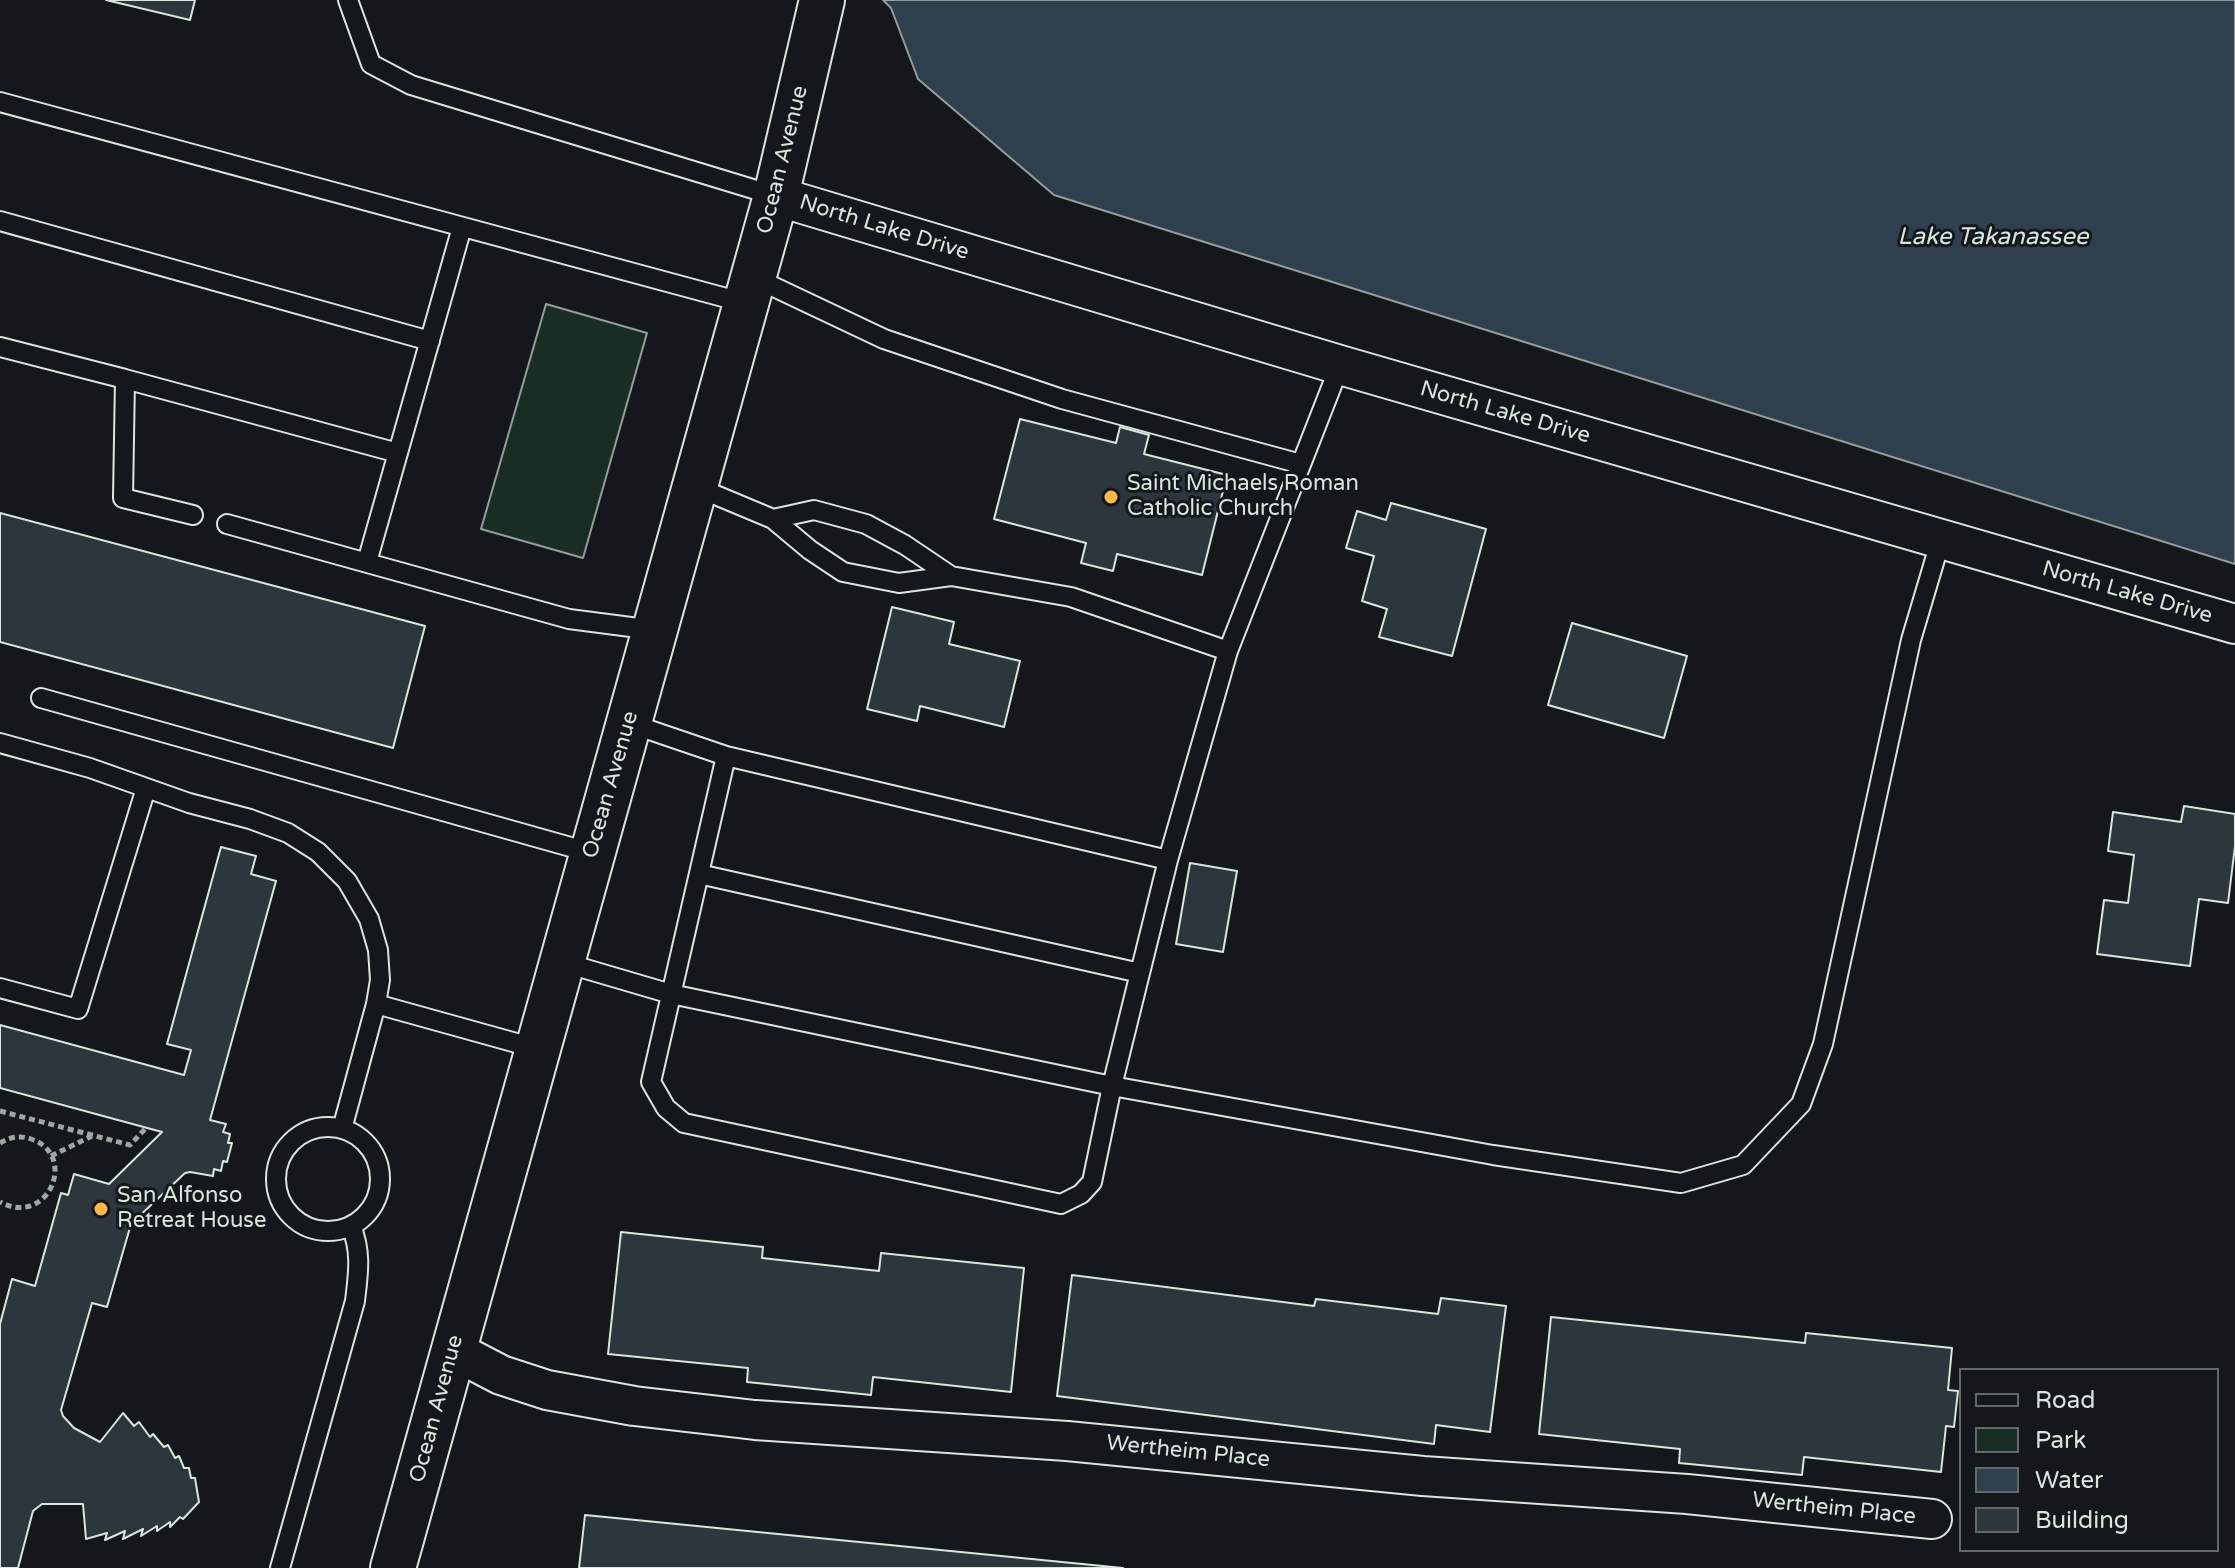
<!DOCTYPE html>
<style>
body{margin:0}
#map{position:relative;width:2235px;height:1568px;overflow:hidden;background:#14181c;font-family:"Varela Round",sans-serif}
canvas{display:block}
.legend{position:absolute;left:1959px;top:1368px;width:260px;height:184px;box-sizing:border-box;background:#14181c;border:2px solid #626a69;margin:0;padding:10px 14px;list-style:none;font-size:24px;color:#d8e6dc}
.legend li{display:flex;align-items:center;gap:16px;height:40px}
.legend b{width:40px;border:2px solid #626a69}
</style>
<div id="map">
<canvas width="2235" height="1568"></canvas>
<ul class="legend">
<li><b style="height:10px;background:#14181c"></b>Road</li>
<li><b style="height:22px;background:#1a2d24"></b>Park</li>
<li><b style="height:22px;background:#2f3f4d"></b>Water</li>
<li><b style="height:22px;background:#2c363c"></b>Building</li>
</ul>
</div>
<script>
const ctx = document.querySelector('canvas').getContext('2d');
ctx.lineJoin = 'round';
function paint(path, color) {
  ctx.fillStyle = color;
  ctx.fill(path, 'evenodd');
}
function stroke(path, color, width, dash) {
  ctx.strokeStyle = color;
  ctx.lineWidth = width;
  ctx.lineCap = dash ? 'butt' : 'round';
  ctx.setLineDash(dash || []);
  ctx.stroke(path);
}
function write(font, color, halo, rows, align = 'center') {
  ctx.font = font + ' "Varela Round",sans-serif';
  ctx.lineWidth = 6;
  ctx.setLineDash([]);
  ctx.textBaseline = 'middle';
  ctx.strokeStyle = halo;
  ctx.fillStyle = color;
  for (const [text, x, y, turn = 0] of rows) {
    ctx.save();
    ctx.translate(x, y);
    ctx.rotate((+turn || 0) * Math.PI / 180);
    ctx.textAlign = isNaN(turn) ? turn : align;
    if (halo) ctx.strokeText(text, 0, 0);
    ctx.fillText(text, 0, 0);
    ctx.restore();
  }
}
const green = new Path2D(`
 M 546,304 L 647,333 L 583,558 L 481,529 Z`);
paint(green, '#1a2d24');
stroke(green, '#939e99', 2);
const water = new Path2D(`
 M 883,0 L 2235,0 L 2235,564 L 1054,195 L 918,79 L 891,8 Z`);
paint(water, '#2f3f4d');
stroke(water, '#939e99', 2);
const building = new Path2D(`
 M 106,0 L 195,0 L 190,20 Z
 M 1020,419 L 1116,443 L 1120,427 L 1149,435 L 1144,454 L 1227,475 L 1202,575 L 1117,554 L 1113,571 L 1081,563 L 1086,543 L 994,519 Z
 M 1391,503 L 1486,529 L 1452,656 L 1379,637 L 1387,609 L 1362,601 L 1374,556 L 1346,548 L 1357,511 L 1386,520 Z
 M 0,513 L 425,626 L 393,748 L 0,642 Z
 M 892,607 L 954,622 L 949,644 L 1020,661 L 1004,727 L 920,706 L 917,721 L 867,709 Z
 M 1572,623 L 1687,656 L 1664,738 L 1548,705 Z
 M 2184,806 L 2235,814 L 2235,846 L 2228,903 L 2199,899 L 2190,966 L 2097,954 L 2104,900 L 2128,903 L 2134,855 L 2108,851 L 2113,812 L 2181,822 Z
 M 221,847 L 256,856 L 251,874 L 276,881 L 210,1120 L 226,1124 L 223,1132 L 230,1134 L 228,1143 L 232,1143 L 227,1162 L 223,1161 L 221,1171 L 214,1169 L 213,1176 L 190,1172 L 185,1173 L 131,1224 L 107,1307 L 92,1303 L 61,1410 L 63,1416 L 74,1428 L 100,1442 L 123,1413 L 134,1426 L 139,1422 L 150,1437 L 153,1434 L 164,1447 L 168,1445 L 175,1458 L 179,1456 L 184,1468 L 189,1468 L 191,1478 L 195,1478 L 199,1502 L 183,1519 L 180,1517 L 170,1527 L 170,1522 L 157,1531 L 157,1526 L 141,1536 L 143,1529 L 123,1539 L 125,1531 L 105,1540 L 107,1533 L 86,1539 L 83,1504 L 42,1504 L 33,1511 L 18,1568 L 0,1568 L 0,1324 L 12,1279 L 35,1286 L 61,1193 L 68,1195 L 74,1174 L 109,1184 L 162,1132 L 0,1088 L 0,1025 L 184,1075 L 191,1050 L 167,1044 Z
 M 1190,863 L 1237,871 L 1223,952 L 1176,944 Z
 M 621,1232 L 763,1247 L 762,1258 L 879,1271 L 881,1253 L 1024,1268 L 1011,1392 L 873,1377 L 871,1395 L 747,1382 L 748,1368 L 608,1354 Z
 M 1072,1275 L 1314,1306 L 1316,1299 L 1438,1314 L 1441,1298 L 1506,1306 L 1490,1432 L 1436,1425 L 1434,1444 L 1057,1396 Z
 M 1551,1317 L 1805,1343 L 1806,1333 L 1952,1348 L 1948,1390 L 1958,1391 L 1954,1427 L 1946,1426 L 1941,1472 L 1804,1457 L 1802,1475 L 1679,1463 L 1680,1449 L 1539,1434 Z
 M 585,1515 L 1123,1568 L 579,1568 Z`);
paint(building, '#2c363c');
stroke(building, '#d8e6dc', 2);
const service = new Path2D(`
 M 348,0 L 371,64 L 411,85 L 776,196
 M 0,102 L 745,303
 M 0,221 L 430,341
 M 753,277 L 884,339 L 1062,399 L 1301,464
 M 0,347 L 125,379 L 123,498 L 193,515
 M 125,379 L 398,453
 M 694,486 L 773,519 L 814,510 L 866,524 L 905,545 L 951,576 L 1071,597 L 1228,651
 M 773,519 L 810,550 L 843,572 L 899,583 L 951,576
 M 227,524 L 569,619 L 654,630
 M 367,562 L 462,227
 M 41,698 L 592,853
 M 629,723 L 726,756 L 1168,860 L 1112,1086 L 1092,1182 L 1081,1194 L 1061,1204 L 684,1123 L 666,1108 L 651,1082 L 726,756
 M 0,743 L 90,768 L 189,803 L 250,819 L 288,833 L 318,852 L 347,881 L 369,919 L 378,950 L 380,980 L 376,1004 L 342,1129
 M 1168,860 L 1228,651 L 1340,365
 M 699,874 L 1140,973
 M 562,962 L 671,994 L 1112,1086 L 1493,1155 L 1681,1183 L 1743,1165 L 1801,1104 L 1823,1044 L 1911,640 L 1941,539
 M 0,988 L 78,1009 L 146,788
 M 376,1004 L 538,1049
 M276 1179a52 52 0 1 1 104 0a52 52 0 1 1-104 0Z
 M 280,1568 L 355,1301 C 358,1275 362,1252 351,1226`);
const minor = new Path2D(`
 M 776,196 L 1340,365 L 2235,624
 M 453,1350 L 501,1375 L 547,1390 L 634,1406 L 755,1420 L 1067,1441 L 1423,1476 L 1687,1494 L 1932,1519`);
const tertiary = new Path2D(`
 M 393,1568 L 776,196 L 822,0`);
stroke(service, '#d8e6dc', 22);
stroke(minor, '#d8e6dc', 42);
stroke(tertiary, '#d8e6dc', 48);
stroke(new Path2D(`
 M 0,1111 L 130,1145 L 146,1128
 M 0,1143 C 10,1137 20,1135 31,1139 C 79,1155 48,1228 0,1202
 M 51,1156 L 92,1136`), '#9da8a2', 5, [6, 4]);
stroke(service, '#14181c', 18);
stroke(minor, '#14181c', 38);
stroke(tertiary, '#14181c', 44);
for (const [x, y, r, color] of [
 [1111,497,8,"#ffb74d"],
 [101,1209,8,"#ffb74d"]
]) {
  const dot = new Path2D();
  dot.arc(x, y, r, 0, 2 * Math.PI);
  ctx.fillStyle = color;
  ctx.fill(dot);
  stroke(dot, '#14181c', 3);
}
write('22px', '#d8e6dc', '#14181c', [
 ["Ocean Avenue",783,160,-76],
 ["North Lake Drive",884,228,17],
 ["North Lake Drive",1505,413,16],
 ["North Lake Drive",2127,593,16],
 ["Ocean Avenue",611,785,-74],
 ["Ocean Avenue",437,1409,-75],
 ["Wertheim Place",1188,1452,6],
 ["Wertheim Place",1834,1509,6]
]);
write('22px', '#d8e6dc', '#14181c', [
 ["Saint Michaels Roman",1127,484],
 ["Catholic Church",1127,509],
 ["San Alfonso",117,1196],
 ["Retreat House",117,1221]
], 'left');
write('italic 24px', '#d8e6dc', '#14181c', [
 ["Lake Takanassee",1993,238]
]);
</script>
